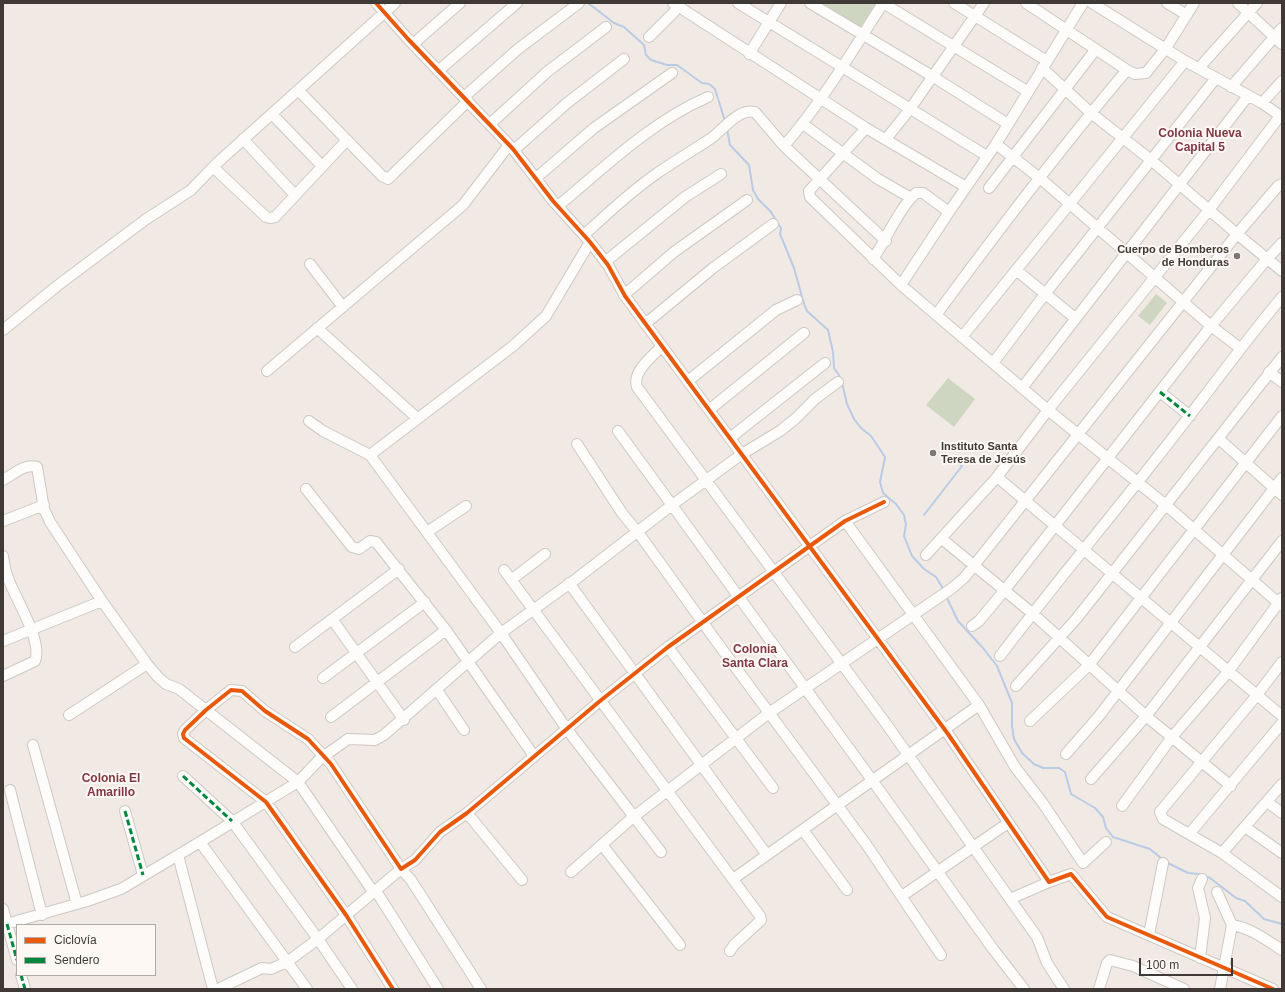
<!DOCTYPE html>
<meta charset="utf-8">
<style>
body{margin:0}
#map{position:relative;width:1285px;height:992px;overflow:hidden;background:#f1eae4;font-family:Arial,sans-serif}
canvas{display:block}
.frame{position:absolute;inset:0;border:4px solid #3f3a36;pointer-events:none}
.legend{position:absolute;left:16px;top:924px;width:140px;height:52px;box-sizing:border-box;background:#fdf8f4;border:1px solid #b1aca8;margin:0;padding:5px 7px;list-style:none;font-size:12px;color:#3f3a36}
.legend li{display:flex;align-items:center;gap:8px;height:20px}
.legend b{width:20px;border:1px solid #b1aca8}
.scale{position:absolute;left:1139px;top:958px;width:94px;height:18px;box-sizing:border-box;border:2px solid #3f3a36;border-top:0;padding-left:5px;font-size:12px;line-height:14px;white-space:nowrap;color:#3f3a36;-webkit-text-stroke:3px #fdf8f4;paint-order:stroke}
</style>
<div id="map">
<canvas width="1285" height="992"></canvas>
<div class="frame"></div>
<ul class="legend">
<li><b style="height:5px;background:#e8590c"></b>Ciclovía</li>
<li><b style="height:5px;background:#00873e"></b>Sendero</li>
</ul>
<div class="scale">100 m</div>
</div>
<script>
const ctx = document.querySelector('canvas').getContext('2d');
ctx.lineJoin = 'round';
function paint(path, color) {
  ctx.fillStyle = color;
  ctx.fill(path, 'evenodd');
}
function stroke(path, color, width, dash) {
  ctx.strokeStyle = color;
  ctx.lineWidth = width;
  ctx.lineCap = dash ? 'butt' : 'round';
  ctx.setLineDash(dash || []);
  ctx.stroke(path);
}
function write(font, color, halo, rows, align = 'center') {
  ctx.font = font + ' Arial,sans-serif';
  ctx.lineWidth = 4;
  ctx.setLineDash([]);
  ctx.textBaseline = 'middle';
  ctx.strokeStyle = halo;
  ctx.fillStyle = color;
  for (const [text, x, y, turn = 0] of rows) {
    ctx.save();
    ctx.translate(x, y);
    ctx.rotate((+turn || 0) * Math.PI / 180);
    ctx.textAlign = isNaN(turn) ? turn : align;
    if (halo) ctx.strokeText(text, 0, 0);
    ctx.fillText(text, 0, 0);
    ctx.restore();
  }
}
paint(new Path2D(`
 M 818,3 L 876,3 L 860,28 Z
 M 1156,294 L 1167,303 L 1150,325 L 1138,316 Z
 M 948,378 L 975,399 L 954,427 L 926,405 Z`), '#ced6c1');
stroke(new Path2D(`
 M 588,3 L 614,23 L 624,27 L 644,45 L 646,55 L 651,60 L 667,65 L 677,65 L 702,83 L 709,84 L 715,89 L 725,121
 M 727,129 L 730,145 L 749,165 L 753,190 L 758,199 L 771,212 L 781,228 L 780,234 L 794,268 L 804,304 L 807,311 L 828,330 L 833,352 L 834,368 L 839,375 L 842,383 L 847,404 L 854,419 L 861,428 L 871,436 L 885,457 L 880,482 L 883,493 L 896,504 L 904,515 L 906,525 L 904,536 L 912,556 L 924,569 L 936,577 L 944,590
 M 924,515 L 962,466 L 954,460
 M 946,596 L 958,621 L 983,648 L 997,666 L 1012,703 L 1012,726 L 1014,739 L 1022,753 L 1034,764 L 1043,768 L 1059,768 L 1065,772 L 1071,794 L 1095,808 L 1103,817 L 1106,828 L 1113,837 L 1150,849 L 1162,859
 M 1166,862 L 1188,873 L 1199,874 L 1210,878 L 1236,898 L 1245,901 L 1264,919 L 1282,924`), '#bacbe5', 2);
const minor = new Path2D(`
 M 376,3 L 408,39 L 513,149 L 553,201 L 590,242 L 608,265 L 625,296 L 639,315 L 948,734 L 1049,882 L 1071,874 L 1107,917 L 1273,989
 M 673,3 L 866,128 L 966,187
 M 738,3 L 987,156
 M 810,3 L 932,76 L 1008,124
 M 883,3 L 1027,91
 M 954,3 L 1047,61
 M 1026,3 L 1127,70
 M 1092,3 L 1185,61 L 1262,103 L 1282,117
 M 1167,3 L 1187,15
 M 1238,3 L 1282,44
 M 649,37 L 674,12 L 680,3
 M 413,44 L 460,3
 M 749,54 L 781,3
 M 1042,68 L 1091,113 L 1151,160 L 1237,234 L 1282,271
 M 1199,68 L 1257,3
 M 438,71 L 517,3
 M 1231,87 L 1282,28
 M 298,90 L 382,176 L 388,179 L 468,101
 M 464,97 L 518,49 L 579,3
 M 1262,103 L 1282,81
 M 272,114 L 322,166
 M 490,124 L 547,72 L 606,27
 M 803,124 L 878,179 L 911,198 C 895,216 886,240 873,259
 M 866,128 L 809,191 L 810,197 L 901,285 L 1048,410 L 1167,506 L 1282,606
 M 243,139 L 295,195
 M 886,139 L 910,109 L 984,3
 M 996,144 L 1041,179 L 1211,326 L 1240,348
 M 784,146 C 822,102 852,52 883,3
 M 514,150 L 567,103 L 624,59
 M 213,167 L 266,217 L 270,218 L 275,217 L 347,140
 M 536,178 L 594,128 L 672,73
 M 989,188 L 1096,49
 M 911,198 L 916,193 L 923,193 L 949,212
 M 558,206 C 605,167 652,121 708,97
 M 584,235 C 607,214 630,192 656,174 C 673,162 692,151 710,139 C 723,130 738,108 755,112 L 784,146 L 886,241
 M 590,242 L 546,316 L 513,346 L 370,455 L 501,633 L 566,728 L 661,852
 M 605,262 L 685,197 L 721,174
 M 310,264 L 343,307
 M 1016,270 L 1075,318
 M 901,285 L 949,212 L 996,144 L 1083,3
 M 624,295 L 674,252 L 747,200
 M 936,315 C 997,232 1060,149 1127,70 L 1135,74 L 1146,73 L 1166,48 L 1194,3
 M 645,324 L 713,268 L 773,224
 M 317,328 L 417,418
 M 3,330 L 57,286 L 145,220 L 191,190 L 216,164 L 395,3
 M 962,337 L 1185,61
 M 662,346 C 652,357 632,371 637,387 L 887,725 L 1010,899 L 1037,937 L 1047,963 L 1064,989
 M 993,363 L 1045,294 L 1216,78
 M 267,371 L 463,205 L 509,145
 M 1269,372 L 1282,382
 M 688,381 L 776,310 L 797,300
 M 1022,388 L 1248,96
 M 1160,392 L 1190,416
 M 709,410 L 804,333
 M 309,421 L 323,431 L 370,455
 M 618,431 L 872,780 L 993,949 L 1024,989
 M 730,438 L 825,363
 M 1219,439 L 1282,495
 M 577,444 L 622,513 L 640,535 L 719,645 L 866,844 L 941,955
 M 997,477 L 1282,716
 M 3,480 C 14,474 25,463 37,467 L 44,509 L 50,522 L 102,601 L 147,664 L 158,677 L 166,684 L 179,689 L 298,782 L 374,893
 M 306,489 L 352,547 L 359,549 L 370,541 L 376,542 L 446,630 L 534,756
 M 3,521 L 44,505
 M 845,521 L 979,705 L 1015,767 L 1042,802 L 1083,863 L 1106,842
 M 427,532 L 466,506
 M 942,539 L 1032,613 L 1146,716 L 1231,786
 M 926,555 L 997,477 L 1048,410 L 1209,210 L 1280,116
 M 3,556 C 4,563 5,571 8,578 C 15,598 43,641 35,661 L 3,676
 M 504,570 L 760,916 L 761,920 L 759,922 L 734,945 L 730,951
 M 511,580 L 545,554
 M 569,583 L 767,855
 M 332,619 L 404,720
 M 972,626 L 979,621 L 1004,591 L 1211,326 L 1267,259 L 1282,243
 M 3,641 L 102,601
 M 295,647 L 399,569
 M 668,647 L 773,788
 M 1000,656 C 1049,591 1102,528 1152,464 C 1196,409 1237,351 1282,297
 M 1282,662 L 1257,695 L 1160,812 L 1163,819 L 1222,853 L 1282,897
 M 323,678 L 425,602
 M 1016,686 L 1077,618 L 1282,357
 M 437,690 L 464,730
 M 69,715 L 147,664
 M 331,717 L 446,630
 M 1030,721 L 1089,665 L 1282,416
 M 33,745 L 77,904
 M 1066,754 L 1099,716 L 1282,478
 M 183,776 L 232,821 L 318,939 L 352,989
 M 1091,779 L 1146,716 L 1282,541
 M 10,790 L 42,915
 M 1267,802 L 1282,813
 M 1122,806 L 1172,737 L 1228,672 L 1282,598
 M 125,811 L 143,875
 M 467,813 L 522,880
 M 1245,827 L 1282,853
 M 803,830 L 847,890
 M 1190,833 L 1282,723
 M 200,842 L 307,989
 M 603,846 L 680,945
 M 1222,853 L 1282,784
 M 178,855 L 213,989
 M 571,872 L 632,818 L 769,713 L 951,589 L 964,578 L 1237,234 L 1278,186 L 1282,184
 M 733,879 L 979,705
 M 376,891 L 438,989
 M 1217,892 L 1232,925 C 1251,928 1266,940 1282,950
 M 902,896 L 1008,823
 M 1010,899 L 1049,882
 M 3,909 L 17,960
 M 3,925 L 87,901 L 121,889 L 200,842 L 298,782 L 320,759 L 348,739 L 375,740 L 384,735 L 501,633 L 576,579 L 672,505 L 742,454 L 780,431 L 795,419 L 815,399 L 838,382
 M 1149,935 L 1163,863
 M 1200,958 L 1205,918 L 1198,888 L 1202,879
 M 21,975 L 25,989
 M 218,989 L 262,968 L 271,969 L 287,962 L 318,939 L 401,869 L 411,880 L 481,989
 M 393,989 L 346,915 L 266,802 L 184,738 L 183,734 L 185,730 L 206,710 L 231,690 L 242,691 L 265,711 L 308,739 L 331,764 L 401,869 L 415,860 L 440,832 L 467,813 L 600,701 L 668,647 L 845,521 L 884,502
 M 1099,989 L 1107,963 L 1110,960 L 1133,966 L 1184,989
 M 1220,989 L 1232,925`);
stroke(minor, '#cec8c3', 12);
stroke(minor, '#fdfcfb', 10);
stroke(new Path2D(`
 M 1160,392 L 1190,416
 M 183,776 L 232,821
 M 125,811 L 143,875
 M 7,924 L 17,960
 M 21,975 L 25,989`), '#00873e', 3, [6, 3]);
stroke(new Path2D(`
 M 376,3 L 408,39 L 513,149 L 553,201 L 590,242 L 608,265 L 625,296 L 639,315 L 948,734 L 1049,882 L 1071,874 L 1107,917 L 1273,989
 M 393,989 L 346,915 L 266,802 L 184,738 L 183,734 L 185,730 L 206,710 L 231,690 L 242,691 L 265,711 L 308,739 L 331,764 L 401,869 L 415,860 L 440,832 L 467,813 L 600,701 L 668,647 L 845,521 L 884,502`), '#e8590c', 4);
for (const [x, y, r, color] of [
 [1237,256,4,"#7d7873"],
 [933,453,4,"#7d7873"]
]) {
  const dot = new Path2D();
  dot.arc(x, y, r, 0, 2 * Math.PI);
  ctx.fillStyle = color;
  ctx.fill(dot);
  stroke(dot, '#fdf8f4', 1.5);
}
write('bold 11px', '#3f3a36', '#fdf8f4', [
 ["Cuerpo de Bomberos",1229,250],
 ["de Honduras",1229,263],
 ["Instituto Santa",941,447,"left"],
 ["Teresa de Jesús",941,460,"left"]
], 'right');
write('bold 12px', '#803844', '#fdf8f4', [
 ["Colonia Nueva",1200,134],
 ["Capital 5",1200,148],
 ["Colonia",755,650],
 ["Santa Clara",755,664],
 ["Colonia El",111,779],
 ["Amarillo",111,793]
]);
</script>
